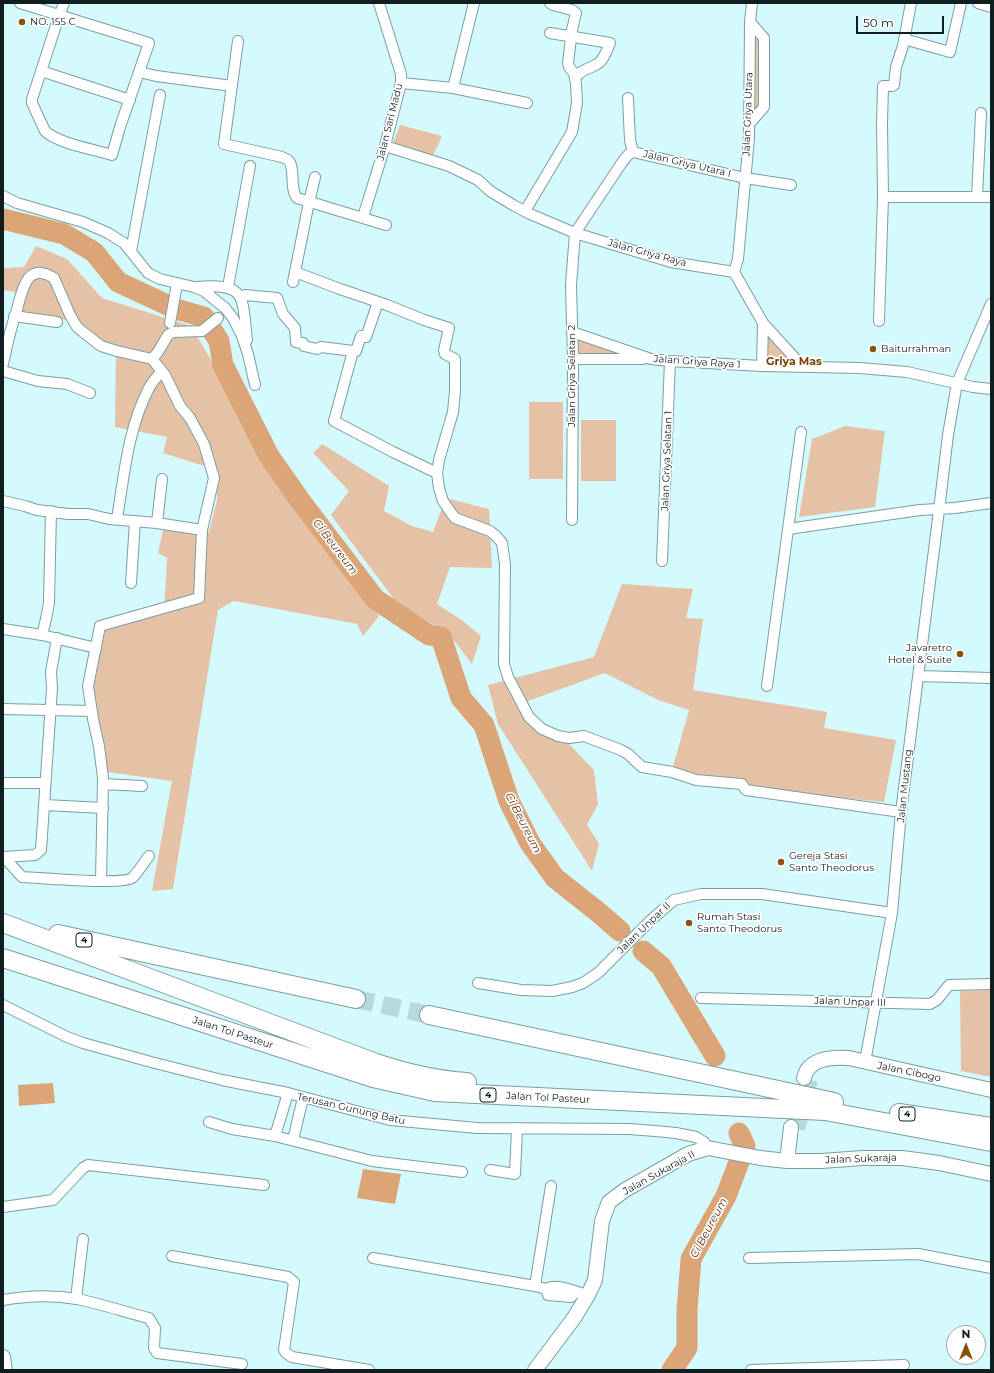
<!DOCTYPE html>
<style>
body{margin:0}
#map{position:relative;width:994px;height:1373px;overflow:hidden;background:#d5fafd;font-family:Montserrat,sans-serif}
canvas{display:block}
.frame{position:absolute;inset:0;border:4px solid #101e1f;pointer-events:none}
.north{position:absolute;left:946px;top:1325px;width:40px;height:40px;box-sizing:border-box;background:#fff;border:1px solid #9fa5a5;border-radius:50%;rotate:0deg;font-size:11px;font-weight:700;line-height:16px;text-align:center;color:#101e1f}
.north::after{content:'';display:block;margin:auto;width:14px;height:18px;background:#8b4f0e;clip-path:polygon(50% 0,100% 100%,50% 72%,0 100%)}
.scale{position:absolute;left:856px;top:16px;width:88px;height:18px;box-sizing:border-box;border:2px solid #101e1f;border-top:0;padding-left:5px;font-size:12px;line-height:14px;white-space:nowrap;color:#101e1f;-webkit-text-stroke:3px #fff;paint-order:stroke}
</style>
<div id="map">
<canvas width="994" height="1373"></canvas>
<div class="frame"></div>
<div class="north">N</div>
<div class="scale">50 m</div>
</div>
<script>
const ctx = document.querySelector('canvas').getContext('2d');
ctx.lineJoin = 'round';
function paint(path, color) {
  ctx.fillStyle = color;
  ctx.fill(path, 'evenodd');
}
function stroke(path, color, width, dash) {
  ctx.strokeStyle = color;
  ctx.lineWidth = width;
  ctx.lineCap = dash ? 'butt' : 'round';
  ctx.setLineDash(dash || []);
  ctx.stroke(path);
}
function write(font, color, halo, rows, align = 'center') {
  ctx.font = font + ' Montserrat,sans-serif';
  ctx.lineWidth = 3.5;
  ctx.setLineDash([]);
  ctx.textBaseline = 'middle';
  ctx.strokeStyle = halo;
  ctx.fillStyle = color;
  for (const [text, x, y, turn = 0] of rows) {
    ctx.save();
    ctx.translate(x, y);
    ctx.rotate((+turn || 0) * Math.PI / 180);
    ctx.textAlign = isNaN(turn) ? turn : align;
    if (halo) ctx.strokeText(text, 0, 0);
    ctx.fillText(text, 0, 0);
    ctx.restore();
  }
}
paint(new Path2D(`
 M 753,38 L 760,38 L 759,108 L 753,108 Z
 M 400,125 L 442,136 L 432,158 L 392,146 Z
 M 36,246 L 67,259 L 102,298 L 191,326 L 280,476 L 379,616 L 363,636 L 357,624 L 234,601 L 218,610 L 173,889 L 152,891 L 172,781 L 107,772 L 93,685 L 102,627 L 164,612 L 167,558 L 158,553 L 163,530 L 197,534 L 209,532 L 217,500 L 217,470 L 163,453 L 167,437 L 115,427 L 116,348 L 101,343 L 77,322 L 52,317 L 21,313 L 25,294 L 3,290 L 3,268 L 24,267 Z
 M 767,334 L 789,360 L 766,360 Z
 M 584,339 L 625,355 L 580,355 L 578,353 L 577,342 Z
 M 529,402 L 563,402 L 563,479 L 529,479 Z
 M 581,420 L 616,420 L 616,481 L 581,481 Z
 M 845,426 L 885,431 L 875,507 L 799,517 L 812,439 Z
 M 322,444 L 389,486 L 384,511 L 412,526 L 433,532 L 446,498 L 489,509 L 492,568 L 450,567 L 437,604 L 463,621 L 481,636 L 472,664 L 449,634 L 396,602 L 331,515 L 349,491 L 313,453 Z
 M 622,584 L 693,589 L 686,618 L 703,619 L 693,690 L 827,712 L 824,728 L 896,740 L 884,802 L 700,783 L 672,770 L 689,710 L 658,700 L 605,673 L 528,701 L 538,726 L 566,741 L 594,770 L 598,804 L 587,825 L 599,844 L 592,871 L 498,724 L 488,685 L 594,657 Z
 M 991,990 L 991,1077 L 961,1071 L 960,991 Z`), '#e5c1a5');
paint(new Path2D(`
 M 53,1083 L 55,1103 L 19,1106 L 18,1085 Z
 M 363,1169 L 401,1174 L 395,1204 L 357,1198 Z`), '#dca578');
stroke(new Path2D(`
 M 3,219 L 64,234 L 94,252 L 118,282 L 176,309 L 204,317 L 219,341 L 223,365 L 269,456 L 299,499 L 375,599 L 429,635 L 441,637 L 461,698 L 484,725 L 509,801 L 530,843 L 555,878 L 598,912 L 620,931
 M 643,951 L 661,966 L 715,1056
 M 672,1370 L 687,1348 L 687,1310 L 691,1259 L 726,1196 L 745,1146 L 739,1133`), '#dca578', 21);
stroke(new Path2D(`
 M 798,1129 L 811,1080`), '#b7d9dc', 14, [14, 7]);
stroke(new Path2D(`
 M 356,999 L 429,1015`), '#b7d9dc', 18, [18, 9]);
const street = new Path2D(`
 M 20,3 L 149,43 L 120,127 L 112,155 C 93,149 59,144 45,131 L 32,103 L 32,99 L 59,16 L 64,3
 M 978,3 L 991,7
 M 550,33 L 610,43 C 607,50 604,60 597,64 C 588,70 583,68 576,77
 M 904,39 L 950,52 L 961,3
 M 238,41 L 224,144 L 282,157 C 284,158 286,159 288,160 C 296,168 289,188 297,198 L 386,225
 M 41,71 L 130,100
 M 140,72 L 156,76 L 232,86
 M 401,83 L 453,88 L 527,103
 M 453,88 L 474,3
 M 628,98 L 630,140 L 633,152
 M 750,123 L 764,107 L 764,38 L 750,22
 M 385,146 L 449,166 L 478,180 L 490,191 L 513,205 L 530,214 L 575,233 L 671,262 L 734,272 L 763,323 L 803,367
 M 3,196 L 17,203 L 83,222 L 108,233 L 124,243 L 148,273 L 160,279 L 194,287 L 204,291 L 225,308 L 233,318 L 242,336 L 248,354 L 255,385
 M 883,197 L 991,197
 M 977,197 L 981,113
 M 525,211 L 572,132 L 577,103 L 576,84 L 574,73 L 569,67 L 568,63 L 572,30 L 576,13 L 572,10 L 553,5 L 550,3
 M 363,217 L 385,146 L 401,83 L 401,74 L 379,3
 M 131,251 L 160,95
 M 295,272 L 340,289 L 387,305 L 424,320 L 449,328 L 444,350 L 445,354 L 455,359 L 455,391 L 453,412 L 439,460 L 437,473 L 439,488 L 443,501 L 449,510 L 455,518 L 490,531 L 496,536 L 502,543 L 505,564 L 504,664 L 508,677 L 529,717 L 542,729 L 558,736 L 569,738 L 584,736 L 621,750 L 628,754 L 642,767 L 672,772 L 696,780 L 742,784 L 746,790 L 901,812
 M 734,272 L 738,259 L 749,138 L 750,22 L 752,3
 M 293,282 L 309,202 L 315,177
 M 196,287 C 247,283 242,295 247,340
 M 228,287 L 250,166
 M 245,295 L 277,298 L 283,314 L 295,328 L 296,342 L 303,343 L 304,346 L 317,349 L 321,347 L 353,351
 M 378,302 L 366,337 L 361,336 L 356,351 L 353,351 L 334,421 L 393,452 L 437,473
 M 14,316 L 57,322
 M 879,321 L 883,197 L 882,123 L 883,86 L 892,86 L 894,85 L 896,67 L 903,46 L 911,3
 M 170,323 L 177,284
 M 572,332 L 651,359 L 670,361 L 762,366 L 860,368 L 907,372 L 973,387 L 991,389
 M 152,359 L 158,352 L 168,335 L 173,332 L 202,331 L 218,318
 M 573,359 L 643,359
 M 3,364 C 7,346 10,330 16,313 C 22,293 25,260 54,278 L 70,315 L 77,327 L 83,332 L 101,346 L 117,351 L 152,359 L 165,375 L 180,406 L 190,418 L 204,444 L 214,478 L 202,530 L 199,598 L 100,626 L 88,686 L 93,719 L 99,746 L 103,778 L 101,881
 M 762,366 L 763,323
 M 3,371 L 38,381 L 67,384 L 90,393
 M 3,501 L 25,506 L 37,510 L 68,514 L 88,514 L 109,519 L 157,523 L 202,530
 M 117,519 C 124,476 128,428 149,388 C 152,382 157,377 162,371
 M 572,520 L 573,359 L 571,285 L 575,233 L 623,161 L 629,154 L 633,152 L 745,178 L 791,185
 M 157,523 L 162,479
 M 788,529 L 920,510 L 955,508 L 991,503
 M 662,561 L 670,361
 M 131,583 L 135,521
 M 3,629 L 42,635 L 96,648
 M 42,635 L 46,619 L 49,603 L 51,511
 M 918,676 L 991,678
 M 767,686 L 801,432
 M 3,709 L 92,711
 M 3,783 L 44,783
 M 103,784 L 142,786
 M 45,805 L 103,808
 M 3,857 L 35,855 L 41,850 L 52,688 L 51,672 L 57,638
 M 4,857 L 22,877 C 38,878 122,885 132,878 C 138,873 144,862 149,856
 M 478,983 L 521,990 L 552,991 L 572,987 L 583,983 L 598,973 L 651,920 L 674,900 L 701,894 L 762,894 L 892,913
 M 701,998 L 930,1004 L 937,1000 L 949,985 L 991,984
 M 3,1005 L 67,1037 L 83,1043 L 151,1062 L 222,1080 L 288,1093 L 390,1120 L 477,1128 L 629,1129 L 655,1131 L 676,1133 L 696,1137 L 704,1142 L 708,1148
 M 865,1062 L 892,913 L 901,812 L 939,510 L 948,435 L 957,383 L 991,304
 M 209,1122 L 232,1129 L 275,1136 L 372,1161 L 462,1172
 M 275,1136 L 288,1093
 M 293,1140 L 303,1098
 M 490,1170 L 515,1174 L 517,1128
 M 3,1207 L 53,1200 L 83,1168 L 88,1165 L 264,1185
 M 172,1256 L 288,1277 L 294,1282 L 284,1350 L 286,1353 L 292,1357 L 369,1370
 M 373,1258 L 535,1286 L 546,1289 C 557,1282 577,1293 588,1295
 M 749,1258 L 918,1254 L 991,1268
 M 535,1286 L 551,1186
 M 546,1289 L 548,1295 L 571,1297 L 575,1293
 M 76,1299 L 83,1239
 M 3,1300 C 26,1296 54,1295 77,1299 C 101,1304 125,1312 149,1318 L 155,1328 L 154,1348 L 157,1353 L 242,1364
 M 751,1370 L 904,1365`);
const secondary = new Path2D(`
 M 804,1078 C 805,1075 806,1071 808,1069 C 817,1057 836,1057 849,1058 L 991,1090
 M 787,1161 L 791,1127
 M 3,1357 L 5,1370
 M 535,1370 L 574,1318 L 588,1295 L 595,1280 L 602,1221 L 609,1202 L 625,1190 L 688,1154 L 708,1148 L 760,1158 L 787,1161 L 821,1161 L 863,1158 L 902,1158 L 939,1163 L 991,1174`);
const highway = new Path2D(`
 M 3,923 L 376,1063 C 406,1073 436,1080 467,1082
 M 58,934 L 356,999
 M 3,958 L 373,1078 L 435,1092 L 825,1111 L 991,1142
 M 429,1015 L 834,1102
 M 899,1113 L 991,1127`);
stroke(street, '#7b9ea0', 12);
stroke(secondary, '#7b9ea0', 16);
stroke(highway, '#7b9ea0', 20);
stroke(street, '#fff', 10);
stroke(secondary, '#fff', 14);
stroke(highway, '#fff', 18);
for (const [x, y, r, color] of [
 [22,22,4,"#8b4f0e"],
 [873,349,4,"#8b4f0e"],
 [960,654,4,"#8b4f0e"],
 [781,862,4,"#8b4f0e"],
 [689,923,4,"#8b4f0e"]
]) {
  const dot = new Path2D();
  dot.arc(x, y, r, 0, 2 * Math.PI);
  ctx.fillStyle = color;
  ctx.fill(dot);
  stroke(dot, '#fff', 1.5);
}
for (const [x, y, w] of [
 [84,940,16],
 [488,1095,16],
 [907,1114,16]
]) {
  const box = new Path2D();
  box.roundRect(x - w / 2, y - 7, w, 14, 3);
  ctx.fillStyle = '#fff';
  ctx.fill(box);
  stroke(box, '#101e1f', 1);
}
write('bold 9px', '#101e1f', null, [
 ["4",84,940],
 ["4",488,1095],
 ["4",907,1114]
]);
write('10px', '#101e1f', '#fff', [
 ["NO. 155 C",30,22],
 ["Baiturrahman",881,349],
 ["Javaretro",952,648,"right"],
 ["Hotel & Suite",952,660,"right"],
 ["Gereja Stasi",789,856],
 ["Santo Theodorus",789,868],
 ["Rumah Stasi",697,917],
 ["Santo Theodorus",697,929]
], 'left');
write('10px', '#101e1f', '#fff', [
 ["Jalan Griya Utara",748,114,-88],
 ["Jalan Sari Madu",390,122,-76],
 ["Jalan Griya Utara I",687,164,13],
 ["Jalan Griya Raya",647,253,15],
 ["Jalan Griya Raya 1",697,362,4],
 ["Jalan Griya Selatan 2",572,376,-90],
 ["Jalan Griya Selatan 1",667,461,-88],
 ["Jalan Mustang",905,786,-84],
 ["Jalan Unpar II",644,928,-44],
 ["Jalan Unpar III",850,1002,2],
 ["Jalan Tol Pasteur",233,1033,18],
 ["Jalan Cibogo",909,1072,12],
 ["Jalan Tol Pasteur",548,1098,3],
 ["Terusan Gunung Batu",351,1109,13],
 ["Jalan Sukaraja",861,1159,-2],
 ["Jalan Sukaraja II",659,1173,-29]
]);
write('bold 11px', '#784204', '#fff', [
 ["Griya Mas",794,362]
]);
write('italic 11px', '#5c3715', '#fff', [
 ["Ci Beureum",335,547,53],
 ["Ci Beureum",523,823,63],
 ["Ci Beureum",709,1228,-62]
]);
</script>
